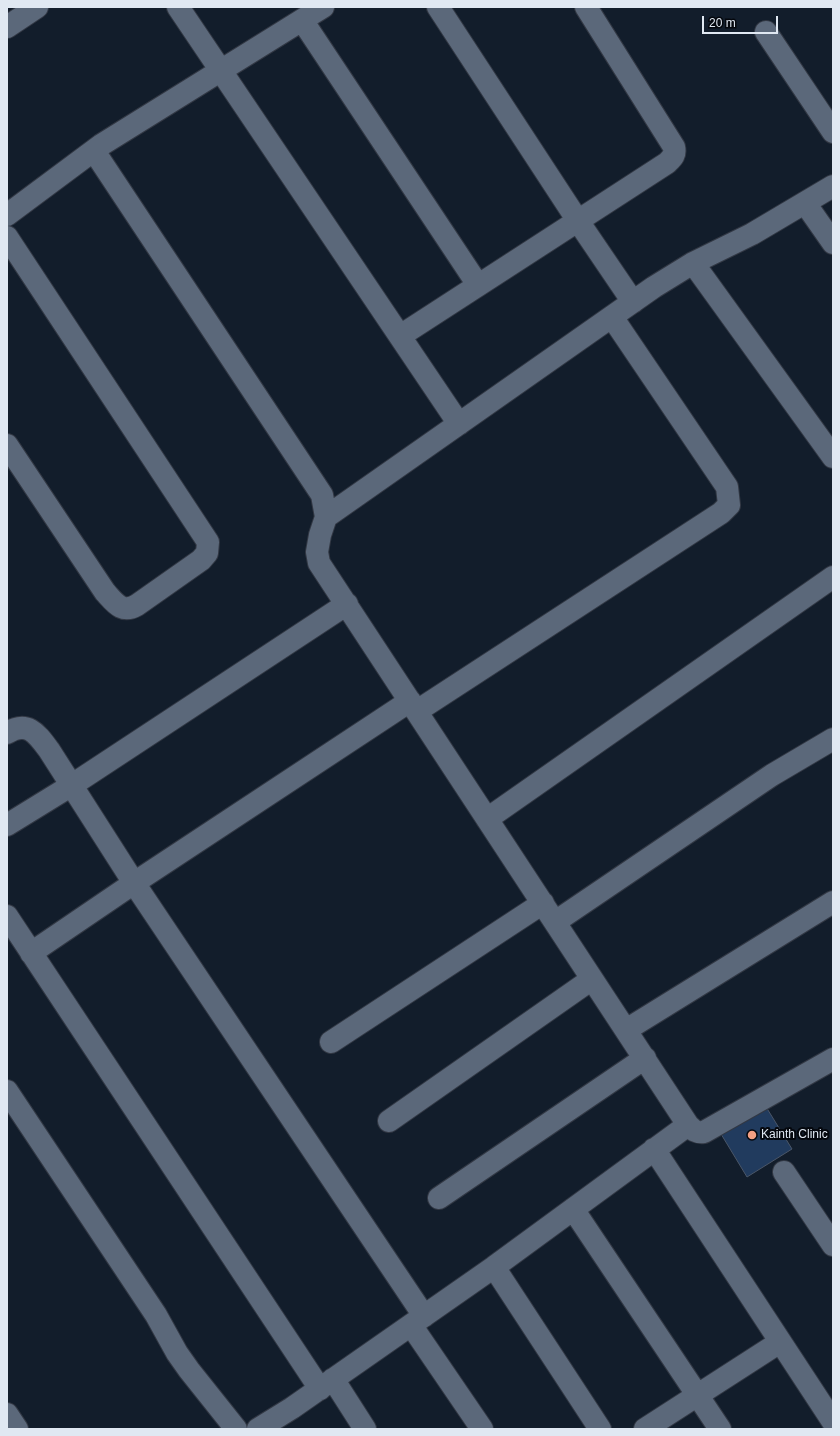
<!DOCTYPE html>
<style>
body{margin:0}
#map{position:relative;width:840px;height:1436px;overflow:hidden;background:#121d2b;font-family:Helvetica,sans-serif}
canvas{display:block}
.frame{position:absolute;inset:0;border:8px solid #e0e8f2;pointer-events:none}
.scale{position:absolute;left:702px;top:16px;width:76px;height:18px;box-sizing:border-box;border:2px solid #e0e8f2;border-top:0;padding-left:5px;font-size:12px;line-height:14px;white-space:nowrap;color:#e0e8f2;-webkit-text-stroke:3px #04070d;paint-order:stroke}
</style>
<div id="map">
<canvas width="840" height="1436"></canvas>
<div class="frame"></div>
<div class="scale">20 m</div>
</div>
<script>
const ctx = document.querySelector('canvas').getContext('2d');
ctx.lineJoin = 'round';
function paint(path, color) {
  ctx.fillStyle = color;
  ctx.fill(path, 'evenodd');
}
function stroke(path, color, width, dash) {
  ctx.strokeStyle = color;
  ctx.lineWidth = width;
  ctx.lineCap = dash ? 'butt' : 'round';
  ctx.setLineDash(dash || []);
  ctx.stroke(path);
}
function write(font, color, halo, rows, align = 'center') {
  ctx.font = font + ' Helvetica,sans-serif';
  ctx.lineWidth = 4;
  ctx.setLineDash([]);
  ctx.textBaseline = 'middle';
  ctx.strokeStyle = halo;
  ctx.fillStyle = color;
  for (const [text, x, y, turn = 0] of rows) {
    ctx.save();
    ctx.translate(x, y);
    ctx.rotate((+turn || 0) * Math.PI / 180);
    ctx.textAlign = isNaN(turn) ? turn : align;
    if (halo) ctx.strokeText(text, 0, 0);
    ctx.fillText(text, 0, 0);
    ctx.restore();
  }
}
const building = new Path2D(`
 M 763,1102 L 792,1149 L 747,1177 L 718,1129 Z`);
paint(building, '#213b5e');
stroke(building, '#4a5668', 1);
const street = new Path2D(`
 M 178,7 L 459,424
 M 438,7 L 578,221 L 633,302
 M 302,20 L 478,285
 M 7,27 L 37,7
 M 766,32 L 833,132
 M 94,151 L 322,495 L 326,517 L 320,535 L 317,552 L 319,563 L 688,1125 C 693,1130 696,1133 704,1132 L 833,1059
 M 805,203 L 833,243
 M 7,215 L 101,145 L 323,7
 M 7,237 L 208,542 L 207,553 L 201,560 L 137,605 C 122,614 115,603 105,592 L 7,445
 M 693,263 L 833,457
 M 400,336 L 667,163 C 672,158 676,155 674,147 L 586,7
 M 326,517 L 654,287 L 693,263 L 752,234 L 833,186
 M 417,711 L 721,513 L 729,505 L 727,487 L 612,317
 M 7,733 C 28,720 37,734 49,750 L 134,883 L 424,1316
 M 487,819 L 833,577
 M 7,825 L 72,785 L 347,604
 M 7,916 L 320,1389
 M 555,922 L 772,775 L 833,739
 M 31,953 L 134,883 L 410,701
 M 626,1030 L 833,902
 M 331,1042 L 543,903
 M 7,1091 L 156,1315 L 177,1353 L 189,1370 L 236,1429
 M 389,1121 L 592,979
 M 654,1149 L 833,1422
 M 784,1172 L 833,1245
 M 439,1198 L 645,1058
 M 573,1209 L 720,1429
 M 494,1267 L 600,1429
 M 411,1325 L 482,1429
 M 333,1379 L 365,1429
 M 7,1414 L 17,1429
 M 258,1429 L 292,1408 L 494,1267 L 688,1125
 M 645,1429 L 780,1342`);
stroke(street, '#323844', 24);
stroke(street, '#5b687a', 22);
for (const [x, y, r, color] of [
 [752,1135,5,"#f39f83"]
]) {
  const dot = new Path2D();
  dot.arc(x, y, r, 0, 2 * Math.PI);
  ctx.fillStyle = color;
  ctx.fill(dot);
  stroke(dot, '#04070d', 1.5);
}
write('12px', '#e0e8f2', '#04070d', [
 ["Kainth Clinic",761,1135]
], 'left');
</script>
